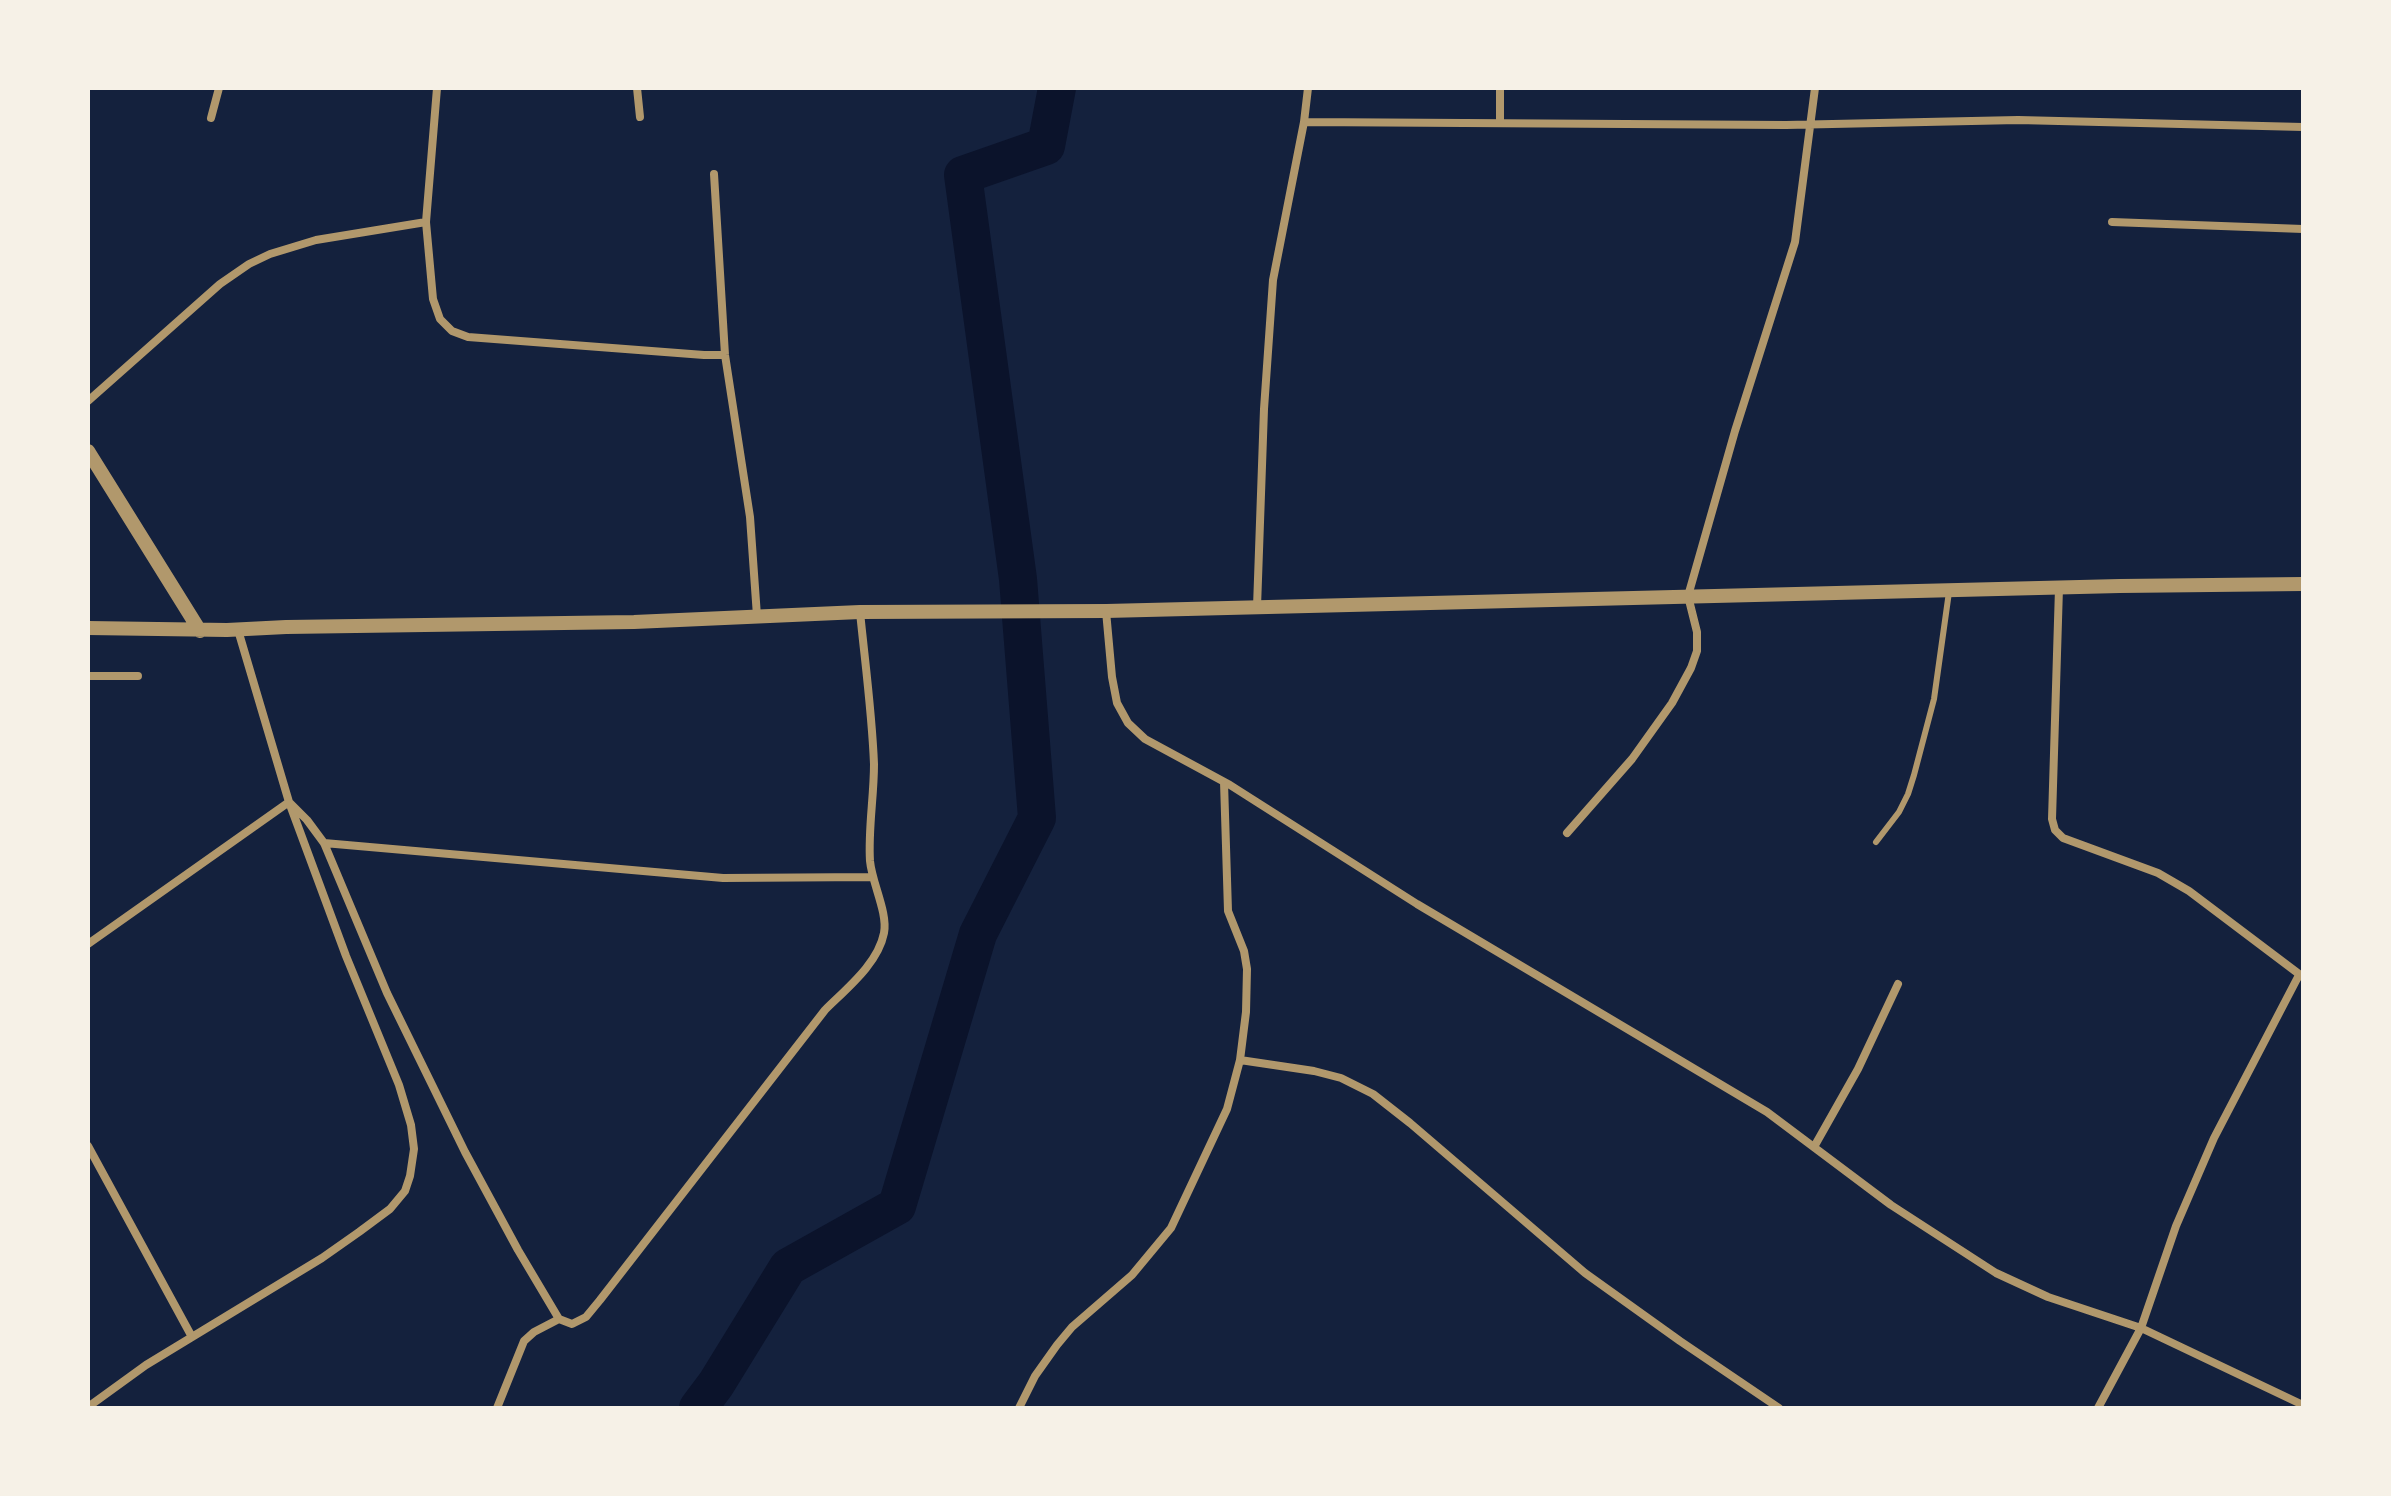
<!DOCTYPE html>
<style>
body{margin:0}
#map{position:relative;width:2391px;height:1496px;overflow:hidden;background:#14213d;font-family:"PT Sans Narrow",sans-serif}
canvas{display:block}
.frame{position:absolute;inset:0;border:90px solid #f6f1e7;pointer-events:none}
</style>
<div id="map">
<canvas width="2391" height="1496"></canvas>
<div class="frame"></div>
</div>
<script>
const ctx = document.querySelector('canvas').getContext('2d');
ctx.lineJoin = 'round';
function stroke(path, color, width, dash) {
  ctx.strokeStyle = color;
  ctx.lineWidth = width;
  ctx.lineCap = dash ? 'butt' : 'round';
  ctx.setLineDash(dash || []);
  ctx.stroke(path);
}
stroke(new Path2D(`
 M 698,1408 L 716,1384 L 788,1267 L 897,1206 L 978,934 L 1037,818 L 1018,579 L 963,175 L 1046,146 L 1057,88`), '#0b132b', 38);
stroke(new Path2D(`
 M 1876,842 L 1899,812 L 1908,794 L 1914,775 L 1934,699 L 1949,592`), '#b1986c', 6);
stroke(new Path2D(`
 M 437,88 L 426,222 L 433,299 L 440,319 L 452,331 L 468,337 L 704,355 L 725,355
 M 637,88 L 640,117
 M 1500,88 L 1500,123
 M 211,118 L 219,88
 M 1304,122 L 1308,88
 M 714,174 L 725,355 L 750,517 L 757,616
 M 2112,222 L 2303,229
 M 88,401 L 220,284 L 249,264 L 270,254 L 316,240 L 426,222
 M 2059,588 L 2052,819 L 2055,830 L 2063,838 L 2158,873 L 2189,891 L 2303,977
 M 1257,607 L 1264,409 L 1273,280 L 1304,122 L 1786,125 L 2018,120 L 2303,127
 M 1106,611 L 1112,677 L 1117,703 L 1128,723 L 1145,739 L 1230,785 L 1417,904 L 1767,1112 L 1891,1205 L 1996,1273 L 2048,1297 L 2141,1328 L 2303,1405
 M 88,676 L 138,676
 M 289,802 L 307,820 L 324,843 L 387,993 L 465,1152 L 518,1250 L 559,1319 L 572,1324 L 586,1317 L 600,1300 L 825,1010 C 846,989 878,964 884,933 C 888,913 872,883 870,861 C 868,829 874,797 874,764 C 872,713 865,662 860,612
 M 1567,833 L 1632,759 L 1672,703 L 1691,668 L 1697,651 L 1697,632 L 1688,596 L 1735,431 L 1795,242 L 1815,88
 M 324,843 L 723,878 L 872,877
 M 88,944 L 289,802
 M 1240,1060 L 1314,1071 L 1341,1078 L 1373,1094 L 1410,1123 L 1585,1273 L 1680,1341 L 1779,1408
 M 88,1146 L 192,1337
 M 1814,1147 L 1858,1069 L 1898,984
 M 88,1407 L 146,1365 L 322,1258 L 359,1232 L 390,1209 L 405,1191 L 410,1176 L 414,1149 L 411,1125 L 399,1085 L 346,956 L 289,802 L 238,630
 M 497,1408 L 524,1341 L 534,1332 L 559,1319
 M 1019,1408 L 1035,1376 L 1057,1345 L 1072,1327 L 1132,1275 L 1171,1228 L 1227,1109 L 1240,1060 L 1246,1012 L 1247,969 L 1244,951 L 1228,911 L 1224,782
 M 2098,1408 L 2141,1328 L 2176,1226 L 2214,1138 L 2299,975`), '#b1986c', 8);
stroke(new Path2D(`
 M 88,451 L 200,631
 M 88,628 L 227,630 L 286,627 L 634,622 L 860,612 L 1106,611 L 2120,586 L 2303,584`), '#b1986c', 14);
</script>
